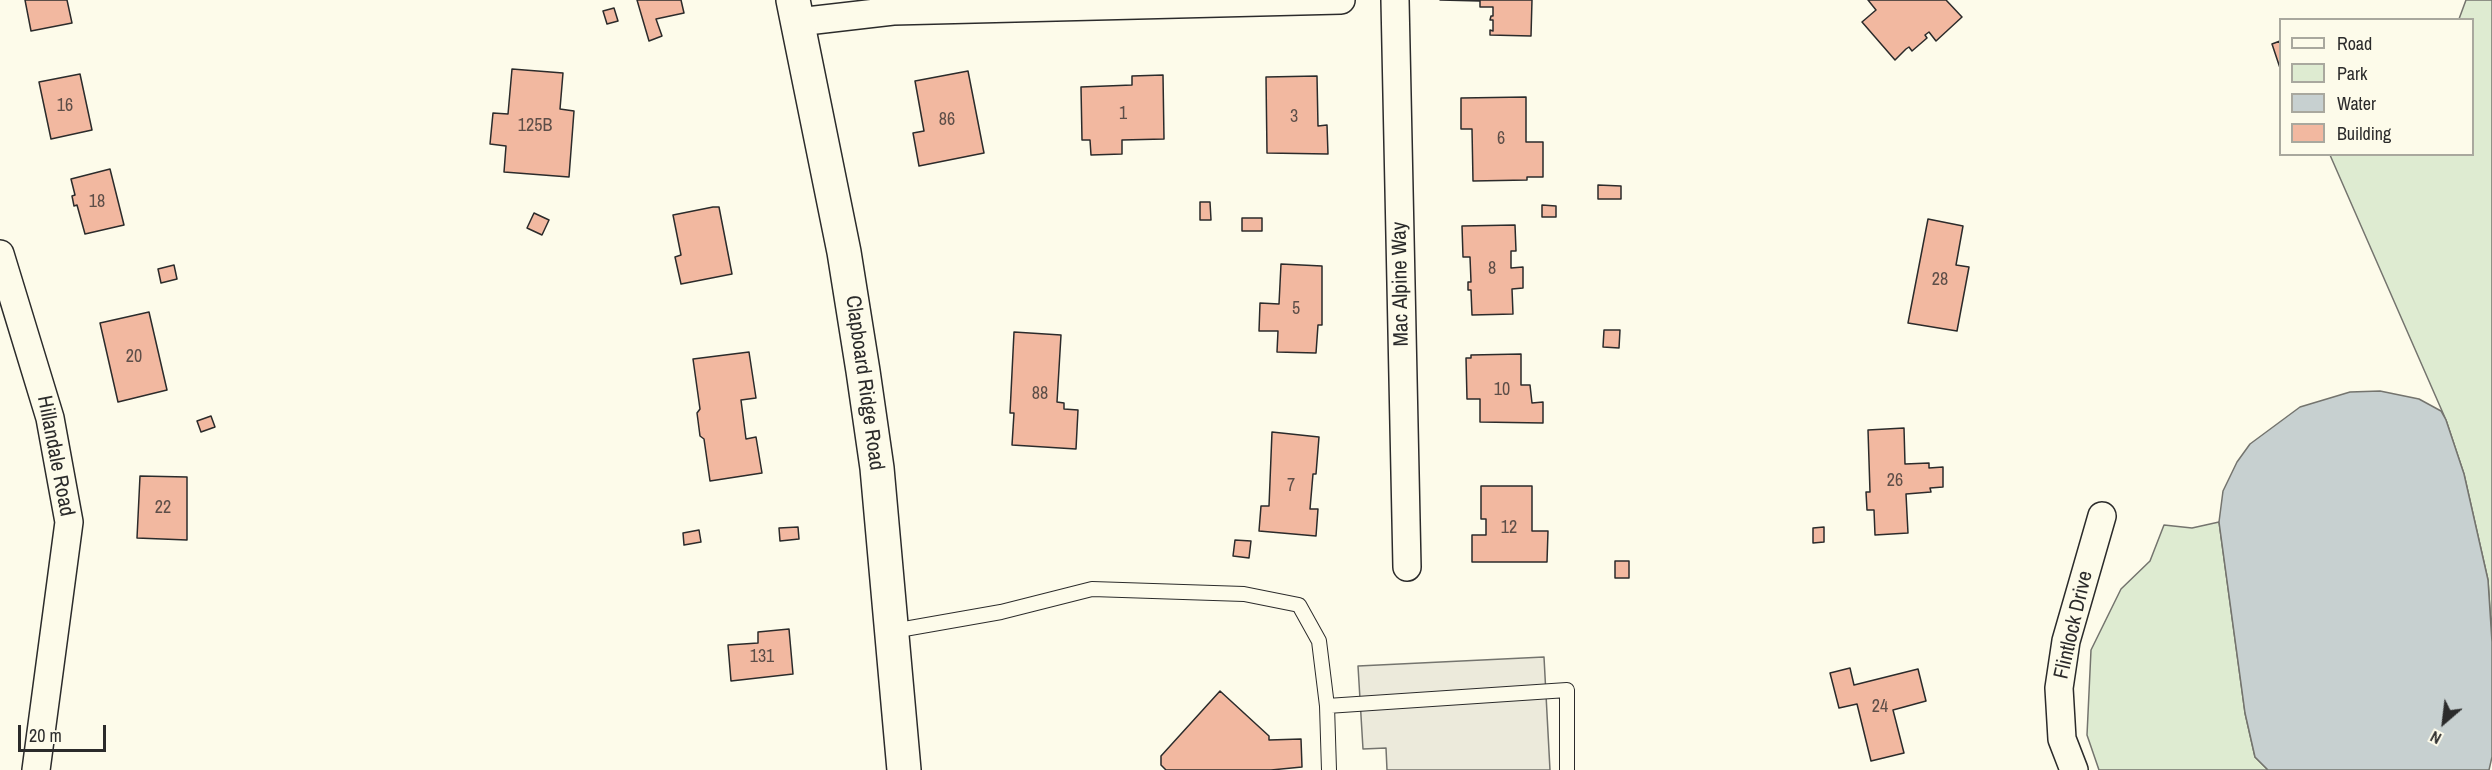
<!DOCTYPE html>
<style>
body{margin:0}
#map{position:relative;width:2492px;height:770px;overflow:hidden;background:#fdfbea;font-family:"Archivo Narrow",sans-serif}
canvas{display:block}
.legend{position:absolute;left:2279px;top:18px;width:195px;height:138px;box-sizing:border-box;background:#fdfbea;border:2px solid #a9a89e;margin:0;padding:8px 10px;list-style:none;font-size:18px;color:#2b2b2b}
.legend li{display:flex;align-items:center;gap:12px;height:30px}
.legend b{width:30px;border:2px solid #a9a89e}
.north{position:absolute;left:2414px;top:692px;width:60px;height:60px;-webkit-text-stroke:4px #fdfbea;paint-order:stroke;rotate:208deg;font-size:16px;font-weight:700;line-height:24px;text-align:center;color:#2b2b2b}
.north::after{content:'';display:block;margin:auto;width:21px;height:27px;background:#2b2b2b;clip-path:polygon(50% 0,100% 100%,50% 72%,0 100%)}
.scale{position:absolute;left:18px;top:725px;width:88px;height:27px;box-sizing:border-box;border:3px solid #2b2b2b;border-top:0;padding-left:8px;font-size:18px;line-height:21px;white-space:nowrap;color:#2b2b2b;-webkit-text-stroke:4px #fdfbea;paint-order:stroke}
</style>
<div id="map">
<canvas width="2492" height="770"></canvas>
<ul class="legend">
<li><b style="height:8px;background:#fdfbea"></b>Road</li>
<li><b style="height:16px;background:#deebd1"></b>Park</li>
<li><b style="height:16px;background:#c7d0d0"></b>Water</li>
<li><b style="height:16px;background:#f2b8a0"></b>Building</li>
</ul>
<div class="north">N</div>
<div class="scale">20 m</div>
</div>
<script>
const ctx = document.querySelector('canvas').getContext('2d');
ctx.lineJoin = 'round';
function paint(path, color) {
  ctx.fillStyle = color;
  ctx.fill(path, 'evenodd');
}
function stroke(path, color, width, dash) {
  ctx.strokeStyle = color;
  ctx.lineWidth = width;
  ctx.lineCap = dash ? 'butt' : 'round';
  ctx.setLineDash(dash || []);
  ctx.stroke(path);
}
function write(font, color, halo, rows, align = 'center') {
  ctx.font = font + ' "Archivo Narrow",sans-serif';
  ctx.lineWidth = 4.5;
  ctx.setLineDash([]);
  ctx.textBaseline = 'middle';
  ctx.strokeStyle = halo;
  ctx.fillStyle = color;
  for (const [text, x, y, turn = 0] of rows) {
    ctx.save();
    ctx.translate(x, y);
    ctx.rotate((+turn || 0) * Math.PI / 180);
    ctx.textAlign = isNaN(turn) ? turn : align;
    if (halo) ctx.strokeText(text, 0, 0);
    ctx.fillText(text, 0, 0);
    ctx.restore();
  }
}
const green = new Path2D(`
 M 2466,0 L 2492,0 L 2492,642 L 2488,580 L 2464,474 L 2446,420 L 2330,155 L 2472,154 L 2472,20 L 2459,19 Z
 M 2219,522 L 2245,713 L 2255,757 L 2268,770 L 2099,770 L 2087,735 L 2091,650 L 2121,589 L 2150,561 L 2164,525 L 2192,528 Z`);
paint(green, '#deebd1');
stroke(green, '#74746e', 1.5);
const parking = new Path2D(`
 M 1544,657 L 1550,770 L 1387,770 L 1386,748 L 1363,749 L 1358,666 Z`);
paint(parking, '#eceadb');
stroke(parking, '#74746e', 1.5);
const water = new Path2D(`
 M 2380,391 L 2419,399 L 2441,411 L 2446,420 L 2464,474 L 2488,580 L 2492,642 L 2492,757 L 2489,770 L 2268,770 L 2255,757 L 2245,713 L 2219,522 L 2223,491 L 2237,462 L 2250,444 L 2300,407 L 2350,392 Z`);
paint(water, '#c7d0d0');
stroke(water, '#74746e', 1.5);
const building = new Path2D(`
 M 25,0 L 67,0 L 72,23 L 31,31 Z
 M 637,0 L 681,0 L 684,13 L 656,19 L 662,36 L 649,41 Z
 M 1440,0 L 1532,0 L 1531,36 L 1490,35 L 1490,30 L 1493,31 L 1493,20 L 1490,20 L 1491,16 L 1493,16 L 1493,7 L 1480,7 L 1480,1 Z
 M 1868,0 L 1946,0 L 1962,17 L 1936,41 L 1929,32 L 1925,35 L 1927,38 L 1912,51 L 1909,47 L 1906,49 L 1895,60 L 1862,22 L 1876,10 Z
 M 614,8 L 618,21 L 607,24 L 603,11 Z
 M 2280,41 L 2280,68 L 2272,44 Z
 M 512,69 L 563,73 L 560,109 L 574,111 L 569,177 L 504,172 L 506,146 L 490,144 L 493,113 L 508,114 Z
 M 968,71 L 984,153 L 919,166 L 913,133 L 924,131 L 915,81 Z
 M 80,74 L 92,130 L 51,139 L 39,82 Z
 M 1163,75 L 1164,139 L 1122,140 L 1122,154 L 1091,155 L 1090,140 L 1082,140 L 1081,87 L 1132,85 L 1132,76 Z
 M 1317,76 L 1318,126 L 1327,125 L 1328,154 L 1267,153 L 1266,77 Z
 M 1526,97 L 1526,142 L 1543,142 L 1543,177 L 1527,177 L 1527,180 L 1473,181 L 1472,129 L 1461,129 L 1461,98 Z
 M 110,169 L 124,225 L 85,234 L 77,205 L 74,206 L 72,196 L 75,195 L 71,179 Z
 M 1598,185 L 1621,186 L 1621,199 L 1598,199 Z
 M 1200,202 L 1210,202 L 1211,220 L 1200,220 Z
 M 1542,205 L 1556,206 L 1556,217 L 1542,217 Z
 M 713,207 L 719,207 L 732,274 L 681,284 L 675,257 L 681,255 L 673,215 Z
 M 534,213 L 549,220 L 542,235 L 527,228 Z
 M 1242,218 L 1262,218 L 1262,231 L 1242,231 Z
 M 1928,219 L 1963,226 L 1956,265 L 1969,267 L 1957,331 L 1908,323 Z
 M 1515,225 L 1516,251 L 1511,251 L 1511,268 L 1523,267 L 1523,288 L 1512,289 L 1513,314 L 1472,315 L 1471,290 L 1468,290 L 1468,282 L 1471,282 L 1470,257 L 1463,257 L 1462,226 Z
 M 1281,264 L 1322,266 L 1322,325 L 1318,325 L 1316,353 L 1277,352 L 1278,331 L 1259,331 L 1260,303 L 1279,304 Z
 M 174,265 L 177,279 L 161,283 L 158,269 Z
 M 149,312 L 167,390 L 118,402 L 100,323 Z
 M 1604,330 L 1620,330 L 1619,348 L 1603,347 Z
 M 1014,332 L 1061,335 L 1057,402 L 1064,403 L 1064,409 L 1078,410 L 1076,449 L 1012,445 L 1014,413 L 1010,413 Z
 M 749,352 L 756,398 L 741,400 L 746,439 L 756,437 L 762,473 L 710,481 L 704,439 L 700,436 L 697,413 L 700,409 L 693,359 Z
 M 1521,354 L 1521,385 L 1530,385 L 1532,403 L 1543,402 L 1543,423 L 1480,422 L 1480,399 L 1467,399 L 1466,358 L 1471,358 L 1471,355 Z
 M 211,416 L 215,427 L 201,432 L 197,421 Z
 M 1904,428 L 1905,464 L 1929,463 L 1929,468 L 1943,467 L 1943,487 L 1930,488 L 1931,492 L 1906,494 L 1908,533 L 1875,535 L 1874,510 L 1867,510 L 1866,492 L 1870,492 L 1868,430 Z
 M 1272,432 L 1319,437 L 1316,474 L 1313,474 L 1310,509 L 1318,509 L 1316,536 L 1259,531 L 1261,506 L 1269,506 Z
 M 140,476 L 187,477 L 187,540 L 137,538 Z
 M 1481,486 L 1532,486 L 1532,531 L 1548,531 L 1547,562 L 1472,562 L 1472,535 L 1486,535 L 1486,519 L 1481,519 Z
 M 798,527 L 799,539 L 780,541 L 779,528 Z
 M 1824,527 L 1824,542 L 1813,543 L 1813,528 Z
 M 699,530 L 701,542 L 684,545 L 683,533 Z
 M 1235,540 L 1251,541 L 1249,558 L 1233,556 Z
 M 1615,561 L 1629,561 L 1629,578 L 1615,578 Z
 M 789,629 L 793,674 L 731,681 L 728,645 L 758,643 L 758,632 Z
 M 1850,668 L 1854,685 L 1918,669 L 1926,701 L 1893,710 L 1904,753 L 1871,761 L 1857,704 L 1839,708 L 1830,673 Z
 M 1220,691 L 1269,736 L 1269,740 L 1301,739 L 1302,767 L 1271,770 L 1166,770 L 1161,765 L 1161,756 Z`);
paint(building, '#f2b8a0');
stroke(building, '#2b2b2b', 1.5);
const lane = new Path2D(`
 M 893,631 L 1001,612 L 1092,589 L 1244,594 L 1299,605 L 1319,641 L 1327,706 L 1329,770
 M 1327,706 L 1567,690 L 1567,770`);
const street = new Path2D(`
 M 1395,0 L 1407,567
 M 798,22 L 893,11 L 1341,0
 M 0,254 L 50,418 L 69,522 L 36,770
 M 2074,770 L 2062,739 L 2059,688 L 2066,641 L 2102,516`);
const secondary = new Path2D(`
 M 793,0 L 844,252 L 863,371 L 877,468 L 904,770`);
stroke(lane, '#2b2b2b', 16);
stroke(street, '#2b2b2b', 30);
stroke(secondary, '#2b2b2b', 36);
stroke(lane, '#fdfbea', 14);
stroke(street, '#fdfbea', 27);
stroke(secondary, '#fdfbea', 33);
write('18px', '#5d4e48', null, [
 ["16",65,106],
 ["1",1123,114],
 ["3",1294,117],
 ["86",947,120],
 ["125B",535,126],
 ["6",1501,139],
 ["18",97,202],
 ["8",1492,269],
 ["28",1940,280],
 ["5",1296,309],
 ["20",134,357],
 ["10",1502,390],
 ["88",1040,394],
 ["26",1895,481],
 ["7",1291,486],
 ["22",163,508],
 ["12",1509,528],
 ["131",762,657],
 ["24",1880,707]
]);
write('21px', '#2b2b2b', '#fdfbea', [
 ["Mac Alpine Way",1401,284,-91],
 ["Clapboard Ridge Road",864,383,82],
 ["Hillandale Road",55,456,79],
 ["Flintlock Drive",2074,625,-77]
]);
</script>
